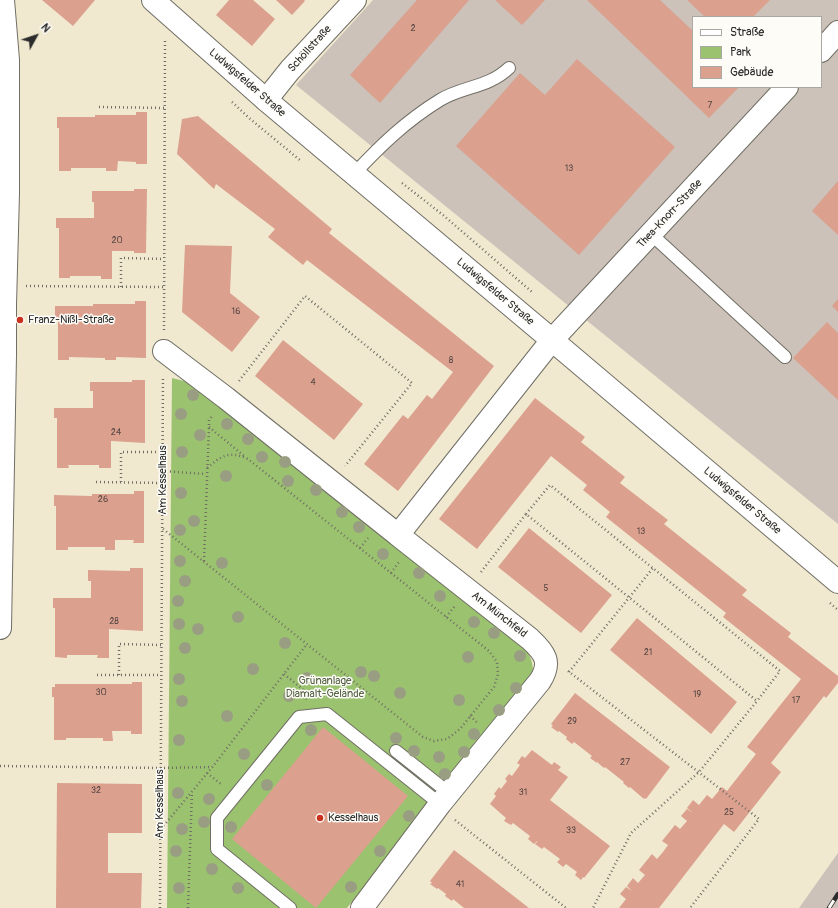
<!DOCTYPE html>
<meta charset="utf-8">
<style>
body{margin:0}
#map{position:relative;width:838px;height:908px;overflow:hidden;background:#f0e9d0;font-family:Pangolin,sans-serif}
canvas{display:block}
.legend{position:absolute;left:692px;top:16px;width:130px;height:72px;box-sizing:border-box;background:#fdfcf7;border:1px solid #a9a8a5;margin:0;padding:5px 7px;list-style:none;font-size:12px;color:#2b2b2b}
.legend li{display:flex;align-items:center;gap:8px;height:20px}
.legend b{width:20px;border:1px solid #a9a8a5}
.north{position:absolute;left:16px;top:16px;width:40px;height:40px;-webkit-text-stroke:3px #fdfcf7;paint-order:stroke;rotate:50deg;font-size:11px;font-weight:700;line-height:16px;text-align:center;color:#2b2b2b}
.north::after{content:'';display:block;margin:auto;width:14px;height:18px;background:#2b2b2b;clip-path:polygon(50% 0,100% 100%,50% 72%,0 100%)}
</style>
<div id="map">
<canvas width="838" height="908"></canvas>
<ul class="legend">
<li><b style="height:5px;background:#fff"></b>Straße</li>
<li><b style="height:11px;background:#9bc36f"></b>Park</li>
<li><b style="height:11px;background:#dba08e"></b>Gebäude</li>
</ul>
<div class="north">N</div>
</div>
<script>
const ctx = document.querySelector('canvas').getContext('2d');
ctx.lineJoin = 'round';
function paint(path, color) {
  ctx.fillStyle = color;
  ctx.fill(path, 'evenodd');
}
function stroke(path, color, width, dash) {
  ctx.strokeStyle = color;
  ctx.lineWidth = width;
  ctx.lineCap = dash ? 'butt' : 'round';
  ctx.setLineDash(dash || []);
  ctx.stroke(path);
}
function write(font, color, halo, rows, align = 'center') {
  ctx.font = font + ' Pangolin,sans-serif';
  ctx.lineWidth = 3;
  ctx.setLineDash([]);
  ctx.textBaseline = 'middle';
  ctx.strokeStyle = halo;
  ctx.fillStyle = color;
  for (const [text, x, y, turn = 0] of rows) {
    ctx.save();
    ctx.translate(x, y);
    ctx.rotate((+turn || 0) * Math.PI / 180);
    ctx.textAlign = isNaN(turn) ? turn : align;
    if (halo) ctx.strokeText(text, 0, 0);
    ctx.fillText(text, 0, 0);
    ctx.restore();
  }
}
paint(new Path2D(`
 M 373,0 L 838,0 L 838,524 L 296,85 ZM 693,17 L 821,17 L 821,87 L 693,87 Z
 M 838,853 L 838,908 L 799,908 Z`), '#ccc2b9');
paint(new Path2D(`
 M 172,378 L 184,381 L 196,386 L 522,645 C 530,654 533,661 533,673 L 347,908 L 167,908 Z`), '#9bc36f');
paint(new Path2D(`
 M 42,0 L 95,0 L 73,26 Z
 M 229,0 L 253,0 L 275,19 L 252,46 L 216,15 Z
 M 276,0 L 304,0 L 305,1 L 292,15 Z
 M 417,0 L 469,0 L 380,103 L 350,75 Z
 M 495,0 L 545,0 L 522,25 Z
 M 587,0 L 660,0 L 693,31 L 693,87 L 739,87 L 709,118 Z
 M 687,0 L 770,0 L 753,17 L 705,17 Z
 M 577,59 L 675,147 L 579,255 L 456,146 L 520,73 L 545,95 Z
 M 136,112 L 147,112 L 147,164 L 136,164 L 136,162 L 118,161 L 117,171 L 106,171 L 106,168 L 71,168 L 71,171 L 59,171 L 59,128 L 57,128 L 57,117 L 95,117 L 95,115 L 136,115 Z
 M 198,116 L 332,229 L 329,233 L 494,366 L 398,491 L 364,464 L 403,415 L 408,419 L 427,395 L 432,399 L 453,372 L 307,260 L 303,265 L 268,237 L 275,229 L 216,184 L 214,189 L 177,154 L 182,119 Z
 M 838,181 L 838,235 L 812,211 Z
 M 134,189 L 147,189 L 146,253 L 134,253 L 134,251 L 112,251 L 112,279 L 101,279 L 101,276 L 70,276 L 70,278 L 59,278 L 59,228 L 56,228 L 56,218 L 94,218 L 94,202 L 92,202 L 92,191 L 134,191 Z
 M 185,245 L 232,246 L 230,293 L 260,317 L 232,352 L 182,312 Z
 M 838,299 L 838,312 L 832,306 Z
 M 135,301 L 146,301 L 146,358 L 116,357 L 116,360 L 105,360 L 105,358 L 69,357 L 69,360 L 58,360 L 58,317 L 55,317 L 55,306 L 93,306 L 93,304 L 135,304 Z
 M 827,322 L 838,333 L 838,400 L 793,358 Z
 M 283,340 L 363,404 L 334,440 L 255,376 Z
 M 132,380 L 145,380 L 145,443 L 111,441 L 111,468 L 99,468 L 99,465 L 68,465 L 69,468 L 57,468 L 57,418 L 54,418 L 54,408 L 93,408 L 93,391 L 90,391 L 90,382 L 132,382 Z
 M 535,398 L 585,437 L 581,442 L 625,477 L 620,483 L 668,520 L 664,524 L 747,590 L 742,595 L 791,633 L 788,637 L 838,676 L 838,683 L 826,698 L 824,696 L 771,763 L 781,772 L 734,832 L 724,824 L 659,908 L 619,908 L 626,899 L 620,894 L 626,887 L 632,891 L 627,886 L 633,878 L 638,883 L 645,875 L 639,870 L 652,854 L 657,859 L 663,852 L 668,845 L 662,841 L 675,825 L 680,829 L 687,821 L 681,816 L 687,809 L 693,813 L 687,808 L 693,800 L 699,805 L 707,795 L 712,799 L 722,787 L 727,791 L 756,754 L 747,747 L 801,679 L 723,617 L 726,613 L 606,517 L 610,512 L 583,490 L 587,485 L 551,456 L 477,549 L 439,519 Z
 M 134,491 L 144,491 L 144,543 L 133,543 L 134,540 L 115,540 L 115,550 L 105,550 L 105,547 L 68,547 L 68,550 L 56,550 L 56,506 L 54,506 L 54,495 L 92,496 L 92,494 L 134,494 Z
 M 529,528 L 612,595 L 581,633 L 498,567 Z
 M 130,568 L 143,568 L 143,631 L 109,629 L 109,658 L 97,658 L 98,655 L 67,655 L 67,658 L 55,657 L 55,608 L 53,608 L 53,598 L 91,598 L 91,581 L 88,581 L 88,570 L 130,571 Z
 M 637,618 L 737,702 L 711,734 L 610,650 Z
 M 132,682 L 142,682 L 142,734 L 131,734 L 131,731 L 112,731 L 113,741 L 103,741 L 103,738 L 66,738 L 66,740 L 54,740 L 54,697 L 52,697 L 52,687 L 55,687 L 55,684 L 132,684 Z
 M 575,693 L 670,767 L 646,799 L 645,798 L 644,799 L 630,787 L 629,788 L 623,783 L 624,782 L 605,767 L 604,768 L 598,763 L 598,761 L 597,763 L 590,758 L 592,756 L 574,742 L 572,744 L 566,739 L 567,737 L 559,731 L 558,732 L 551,727 L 553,726 L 551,724 Z
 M 323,727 L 408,796 L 316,908 L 232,839 Z
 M 532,750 L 552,765 L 554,762 L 561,767 L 558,770 L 568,777 L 550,800 L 610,846 L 584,878 L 583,877 L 581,880 L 575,875 L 577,872 L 566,864 L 563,867 L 557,862 L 560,859 L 544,847 L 542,849 L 535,844 L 537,842 L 537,841 L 534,844 L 528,839 L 530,836 L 513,823 L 511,825 L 504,821 L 506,818 L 490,804 L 496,796 L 494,794 L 499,787 L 501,789 L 507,781 L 505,779 L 509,774 L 512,776 L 520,765 L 517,763 L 522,756 L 525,758 Z
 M 57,783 L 142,784 L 142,833 L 108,833 L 108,873 L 142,873 L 141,908 L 56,908 Z
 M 454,850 L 502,887 L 529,908 L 464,908 L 453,899 L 452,901 L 445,896 L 446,894 L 438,888 L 437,889 L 430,884 L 432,883 L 430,881 Z`), '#dba08e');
const lane = new Path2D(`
 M 354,174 C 381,145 406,121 440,100 C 463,86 488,88 509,68
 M 651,234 L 785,357
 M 396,751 L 449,793
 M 290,908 L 217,849 L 217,818 L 299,717 L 327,714 L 440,804`);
const street = new Path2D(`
 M 821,51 L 838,32
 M 266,100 L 290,70 L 355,0
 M 164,351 L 226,398 L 398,535
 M 0,628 L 5,355 L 5,305 L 8,193 L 8,60 L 3,0
 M 362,908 L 440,804 L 540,681 C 552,662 545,653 530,639 L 398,535 L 552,340 L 787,87`);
const secondary = new Path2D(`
 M 153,0 L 266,100 L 552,340 L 838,582`);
stroke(lane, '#706e65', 14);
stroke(street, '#706e65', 24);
stroke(secondary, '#706e65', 24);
stroke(new Path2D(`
 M 232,102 L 249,118 L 301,161
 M 99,107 L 165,108
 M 402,183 L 443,215 L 532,292
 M 26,286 L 164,287
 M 121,287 L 121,258 L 164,259
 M 164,330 L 165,39
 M 239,381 L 305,296 L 412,383 L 345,466
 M 209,427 L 244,456
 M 162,471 L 206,474
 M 96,482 L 163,483
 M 121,482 L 121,452 L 163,452
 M 526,514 L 550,485 L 780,671 L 757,701
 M 163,529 L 423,737 L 434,741 L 447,739 L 460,729 L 494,687 L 498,674 L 497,662 L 489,651 L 248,459 C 229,450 221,456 206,469
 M 360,548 L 368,538
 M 204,561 L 209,427 L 209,420 L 213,415
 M 481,572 L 526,514 L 757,701 L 699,772 L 631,833 L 593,908
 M 391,573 L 399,562
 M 830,603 L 838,610
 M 446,617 L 455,606
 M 568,671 L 759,819 L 690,908
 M 569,672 L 653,568
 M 284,674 L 306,692 L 306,700
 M 97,675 L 161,675
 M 119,675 L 119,644 L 161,645
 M 470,716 L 479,724
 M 0,766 L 160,768 L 211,767
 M 207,773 L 222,785
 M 455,820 L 566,908
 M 161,829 L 214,765 L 307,644
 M 160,908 L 163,377
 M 188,908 L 192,792`), '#706e65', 2.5, [1, 3]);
stroke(lane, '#fff', 12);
stroke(street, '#fff', 22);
stroke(secondary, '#fff', 22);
const rail = new Path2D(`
 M 829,908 L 838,894`);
stroke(rail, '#2b2b2b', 4.5);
stroke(rail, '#fdfcf7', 3, [9]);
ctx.fillStyle = '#999e82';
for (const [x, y] of [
 [193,395],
 [181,414],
 [227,424],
 [200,435],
 [248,439],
 [182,452],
 [262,457],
 [285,462],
 [226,476],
 [288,481],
 [316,490],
 [181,493],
 [342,512],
 [194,521],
 [359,527],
 [180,530],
 [383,554],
 [180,561],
 [222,563],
 [419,573],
 [185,581],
 [440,596],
 [178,601],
 [238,617],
 [474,622],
 [179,624],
 [198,629],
 [494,633],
 [285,643],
 [185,648],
 [520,656],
 [468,657],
 [253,669],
 [361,672],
 [374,676],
 [307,678],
 [179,679],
 [516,688],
 [400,693],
 [289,696],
 [459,700],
 [182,701],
 [499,710],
 [227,716],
 [311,730],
 [474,734],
 [396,738],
 [179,740],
 [414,751],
 [464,752],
 [244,754],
 [439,757],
 [445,774],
 [267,785],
 [178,793],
 [209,799],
 [409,816],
 [204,822],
 [231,827],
 [182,829],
 [176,851],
 [380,851],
 [212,869],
 [351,887],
 [179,888],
 [238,888]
]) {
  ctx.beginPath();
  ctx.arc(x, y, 6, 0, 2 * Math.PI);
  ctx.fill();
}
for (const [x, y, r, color] of [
 [20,320,4,"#c8321e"],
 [320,818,4,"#c8321e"]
]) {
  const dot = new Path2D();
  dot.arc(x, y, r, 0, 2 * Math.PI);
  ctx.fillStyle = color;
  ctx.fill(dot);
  stroke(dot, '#fdfcf7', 1.5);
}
write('9px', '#574844', null, [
 ["2",413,29],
 ["7",710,106],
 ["13",569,169],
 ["20",117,241],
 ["16",236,312],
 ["8",451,361],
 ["4",313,383],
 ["24",116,433],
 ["26",103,500],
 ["13",641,532],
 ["5",546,589],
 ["28",114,622],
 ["21",648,653],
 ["30",101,693],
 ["19",697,695],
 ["17",796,701],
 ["29",572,722],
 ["27",625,763],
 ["32",96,791],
 ["31",523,793],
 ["25",729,813],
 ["33",571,831],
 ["41",460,885]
]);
write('11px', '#2b2b2b', '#fdfcf7', [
 ["Schöllstraße",310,49,-48],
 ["Ludwigsfelder Straße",247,83,41],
 ["Thea-Knorr-Straße",670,214,-47],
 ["Ludwigsfelder Straße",495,292,40],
 ["Am Kesselhaus",163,480,-90],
 ["Ludwigsfelder Straße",742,501,40],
 ["Am Münchfeld",499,615,38],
 ["Am Kesselhaus",160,804,-90]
]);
write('11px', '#2b2b2b', '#fdfcf7', [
 ["Franz-Nißl-Straße",28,320],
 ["Kesselhaus",328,818]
], 'left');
write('11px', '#526043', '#fdfcf7', [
 ["Grünanlage",325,681],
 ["Diamalt-Gelände",325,694]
]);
</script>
